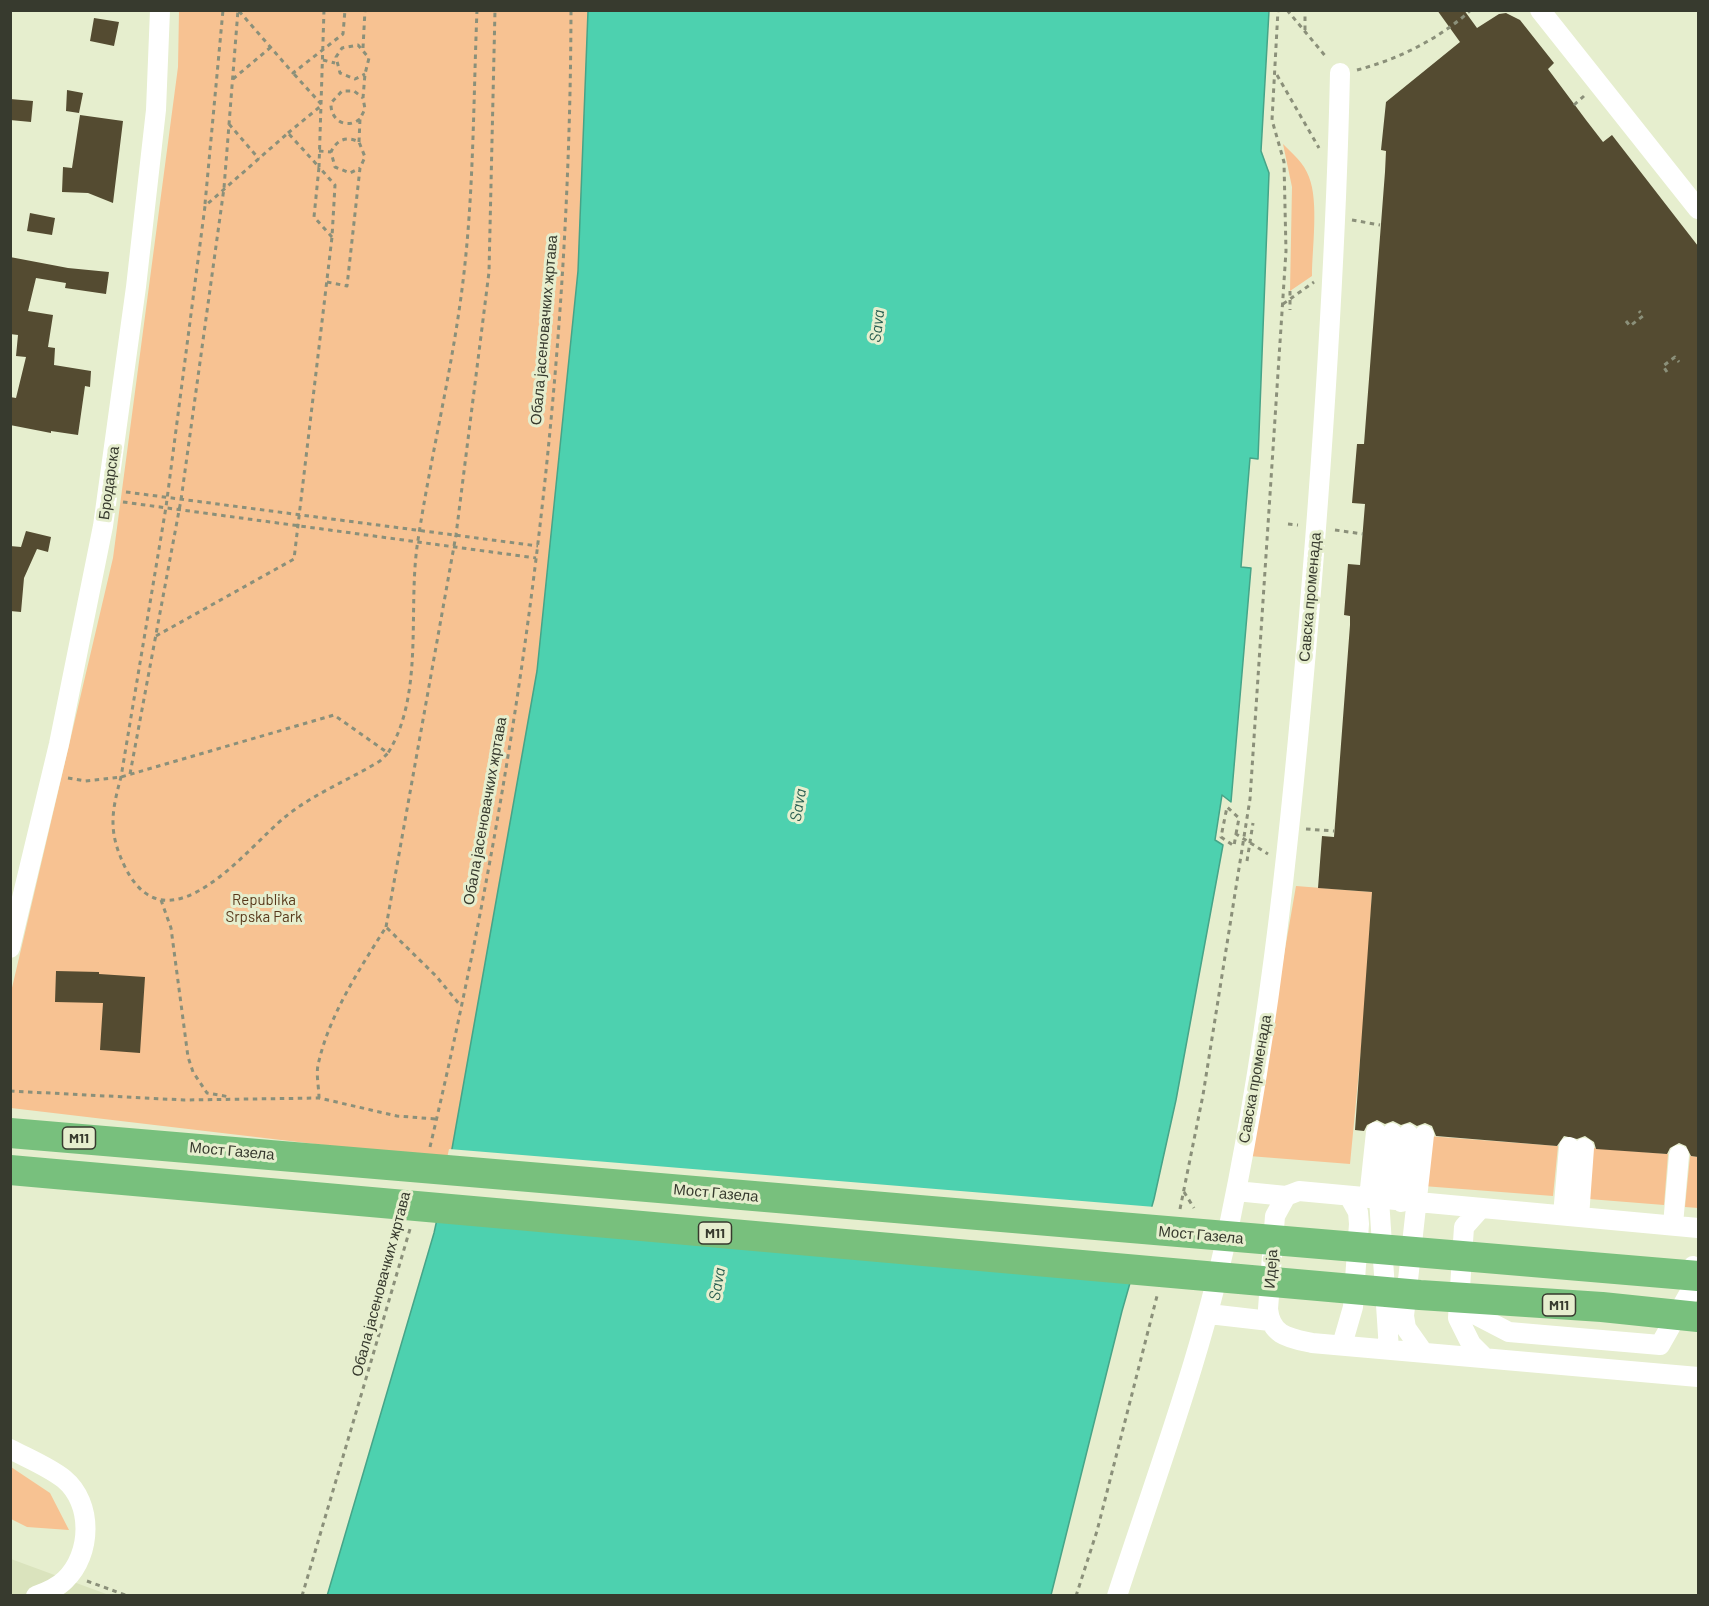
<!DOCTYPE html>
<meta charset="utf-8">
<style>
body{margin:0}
#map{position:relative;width:1709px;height:1606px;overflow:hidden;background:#e6eece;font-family:Barlow,sans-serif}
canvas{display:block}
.frame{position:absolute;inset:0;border:12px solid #373a2e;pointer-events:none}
</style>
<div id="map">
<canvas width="1709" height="1606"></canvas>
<div class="frame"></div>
</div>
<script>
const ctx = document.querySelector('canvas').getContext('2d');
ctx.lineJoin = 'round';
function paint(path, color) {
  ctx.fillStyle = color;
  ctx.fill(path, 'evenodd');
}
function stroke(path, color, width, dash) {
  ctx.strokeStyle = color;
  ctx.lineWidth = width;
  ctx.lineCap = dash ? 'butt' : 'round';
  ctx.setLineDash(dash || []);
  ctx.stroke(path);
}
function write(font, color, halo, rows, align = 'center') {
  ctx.font = font + ' Barlow,sans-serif';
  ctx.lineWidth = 6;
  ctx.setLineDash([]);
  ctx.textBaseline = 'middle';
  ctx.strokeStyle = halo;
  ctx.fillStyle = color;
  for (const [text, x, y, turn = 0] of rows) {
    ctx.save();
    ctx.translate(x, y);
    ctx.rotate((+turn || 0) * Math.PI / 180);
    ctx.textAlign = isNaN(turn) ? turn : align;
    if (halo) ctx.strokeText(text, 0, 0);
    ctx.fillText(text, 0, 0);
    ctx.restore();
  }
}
paint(new Path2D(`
 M 11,1559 L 109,1595 L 11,1596 Z`), '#dae3bd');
paint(new Path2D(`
 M 179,11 L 588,11 L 578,271 L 537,671 L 450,1160 L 11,1108 L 11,992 L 113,558 L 178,67 Z
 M 1283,144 C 1293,154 1304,163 1309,177 C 1319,202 1312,249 1312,276 L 1290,291 L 1292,187 Z
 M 1296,886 L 1372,892 L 1366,998 L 1350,1164 L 1249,1156 Z
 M 1428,1136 L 1558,1146 L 1553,1196 L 1423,1186 Z
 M 1593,1148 L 1668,1154 L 1664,1205 L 1589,1199 Z
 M 1690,1156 L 1698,1157 L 1698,1208 L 1685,1207 Z
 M 11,1467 L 50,1493 L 69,1530 L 27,1527 L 11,1519 Z`), '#f7c292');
const water = new Path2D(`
 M 588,11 L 1269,11 L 1261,151 L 1269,173 L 1258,459 L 1250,458 L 1241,567 L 1251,568 L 1231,802 L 1222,795 L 1215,840 L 1223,845 L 1176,1100 L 1154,1199 L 1122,1311 L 1051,1595 L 327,1596 L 434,1233 L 450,1160 L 537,671 L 578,271 Z`);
paint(water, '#4dd1af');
stroke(water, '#46a488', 1.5);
paint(new Path2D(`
 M 449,1149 L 1155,1207 L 1135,1275 L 436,1210 Z`), '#e6eece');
paint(new Path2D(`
 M 1437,10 L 1464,10 L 1477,28 L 1499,14 L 1506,13 L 1520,20 L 1554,63 L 1548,69 L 1586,120 L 1603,142 L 1612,135 L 1698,246 L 1698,1157 L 1691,1156 L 1686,1146 L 1679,1143 L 1670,1148 L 1667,1154 L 1596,1149 L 1594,1142 L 1585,1136 L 1577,1139 L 1564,1136 L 1557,1146 L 1436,1136 L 1432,1126 L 1425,1123 L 1417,1126 L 1410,1122 L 1401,1125 L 1393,1121 L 1385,1124 L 1377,1120 L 1367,1125 L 1364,1131 L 1355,1130 L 1372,892 L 1318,888 L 1322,836 L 1334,837 L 1350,625 L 1350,616 L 1344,615 L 1348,564 L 1360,565 L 1365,504 L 1352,503 L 1357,444 L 1364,444 L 1385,172 L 1386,151 L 1381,150 L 1386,102 L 1460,42 Z
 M 94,18 L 119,22 L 114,46 L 90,41 Z
 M 67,90 L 83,93 L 79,113 L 66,111 Z
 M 10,99 L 33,101 L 31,122 L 10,120 Z
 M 80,115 L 123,121 L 113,203 L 88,193 L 62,192 L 63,167 L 72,168 Z
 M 30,213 L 55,218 L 52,235 L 27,231 Z
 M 10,257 L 68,268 L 109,272 L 106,294 L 65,288 L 66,283 L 36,278 L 28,311 L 53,315 L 48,347 L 55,348 L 54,365 L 91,371 L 90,387 L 85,386 L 78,435 L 51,431 L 51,433 L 10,425 L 10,397 L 16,398 L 26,357 L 16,356 L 18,335 L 10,334 Z
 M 26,531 L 51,537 L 48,552 L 37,549 L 24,578 L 21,612 L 10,611 L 10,546 L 21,547 Z
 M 56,971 L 99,972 L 99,974 L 145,977 L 140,1053 L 100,1050 L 103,1003 L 55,1002 Z`), '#544b31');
stroke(new Path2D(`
 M 1287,10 L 1327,58
 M 239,11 L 293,73 L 343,34 L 345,10
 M 1305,30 L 1305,10
 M 363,48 L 365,10
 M 323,60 L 335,63
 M 1357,70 C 1399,59 1439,39 1471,10
 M 1277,75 L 1319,148
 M 233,79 L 271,47
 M 1574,105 L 1584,96
 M 360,119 C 346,130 330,120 331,103 L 342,91 L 354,91 L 363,98
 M 229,124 L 259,159
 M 288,133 L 322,105 L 293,73
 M 359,142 L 360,119 L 365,109 L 363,98 L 365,74 L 369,58 L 358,45 L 342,48 L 336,57 L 340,73 L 355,79 L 365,74
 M 319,151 L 331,152
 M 205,204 L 223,10
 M 1352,220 L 1380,225
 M 332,237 L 314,217 L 319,167 L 288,133 L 205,206 L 166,507 L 121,777 C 111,814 108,833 126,869 C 169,952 248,847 285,817 C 313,794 349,780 380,761 L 388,753
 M 327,282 L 347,286 L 360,168 L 365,157 L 359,142 C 347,136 337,139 331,152 L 335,167 L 350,173 L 360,168
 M 1290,291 L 1290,310
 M 1283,304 L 1314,282
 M 1626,321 L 1630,326 L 1643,316 L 1639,311
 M 1667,372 L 1663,366 L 1675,357 L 1679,362
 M 126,492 L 538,546
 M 123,502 L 536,558
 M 1288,524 L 1298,525
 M 1335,530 L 1363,534
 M 156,636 L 294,559 L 332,237 L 335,185 L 319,167 L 324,10
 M 130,774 L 181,500 L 224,188 L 238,10
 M 68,778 L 85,781 L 121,777 L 334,715 L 388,753 C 425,693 407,608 418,540 C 430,461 449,383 460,304 C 474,207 473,108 477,10
 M 1306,829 L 1334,831
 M 1236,834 L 1239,818 L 1227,807 L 1221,837 L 1234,846 L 1236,834 L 1268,854
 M 1247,861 L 1253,823
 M 161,900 L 171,928 L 188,1057 L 193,1072 L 207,1093 L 230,1097
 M 386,927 L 456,535 L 489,272 L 495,10
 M 10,1091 L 184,1100 L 319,1098 L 397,1116 L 436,1119
 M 319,1098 C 319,1088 316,1075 318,1065 C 329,1015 359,970 386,927 L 436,976 L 460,1005
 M 430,1147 C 518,775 570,392 571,10
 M 1184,1192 L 1194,1208
 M 1180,1209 L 1203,1095 L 1250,799 L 1286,251 L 1284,162 L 1272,120 L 1278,10
 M 87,1581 L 128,1596
 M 302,1596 L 410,1229
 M 1076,1596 L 1097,1531 L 1157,1296`), '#8b907a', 3, [4.5, 4.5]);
stroke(new Path2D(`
 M 1540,10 L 1698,209
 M 10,948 L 59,744 L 103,526 L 136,287 L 156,110 L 160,10
 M 1236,1191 L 1286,1196
 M 1369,1198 L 1376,1132
 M 1379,1199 L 1389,1350
 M 1385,1200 L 1392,1133
 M 1401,1202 L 1408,1134
 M 1480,1209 L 1464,1227 L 1458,1318 L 1471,1344 L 1485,1358
 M 1563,1215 L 1569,1147
 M 1579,1217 L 1584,1148
 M 1673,1225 L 1679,1155
 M 1698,1228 L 1299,1191 L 1286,1196 L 1275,1216 L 1268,1309 C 1271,1336 1289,1338 1312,1343 L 1698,1377
 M 1457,1305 L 1509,1332 L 1660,1345 L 1690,1292 L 1693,1266
 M 1209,1314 L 1270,1321
 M 1342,1345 L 1353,1307 L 1359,1224 L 1358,1212 L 1349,1196
 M 1423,1352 L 1406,1328 L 1404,1316 L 1424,1135
 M 10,1449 C 27,1458 49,1467 64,1479 C 93,1503 92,1554 65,1580 C 57,1588 47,1592 36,1596
 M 1117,1596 C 1158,1470 1205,1346 1231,1216 C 1272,1018 1292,817 1309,616 C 1324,435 1336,254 1340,73`), '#fff', 20);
stroke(new Path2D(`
 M 10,1133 L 1698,1276
 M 10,1170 L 1420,1295 L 1602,1307 L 1698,1317`), '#78c07d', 30);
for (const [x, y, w] of [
 [79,1138,33],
 [715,1233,33],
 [1559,1305,33]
]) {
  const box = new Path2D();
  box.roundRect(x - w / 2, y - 11, w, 22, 4.5);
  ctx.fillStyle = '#e6eece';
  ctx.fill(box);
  stroke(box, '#373a2e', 1.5);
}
write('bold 14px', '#373a2e', null, [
 ["M11",79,1138],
 ["M11",715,1233],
 ["M11",1559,1305]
]);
write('15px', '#373a2e', '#e6eece', [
 ["Обала јасеновачких жртава",544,330,-85],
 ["Бродарска",109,483,-82],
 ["Савска променада",1310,597,-85],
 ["Обала јасеновачких жртава",485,811,-80],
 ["Савска променада",1255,1079,-80],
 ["Мост Газела",232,1151,5],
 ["Мост Газела",716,1193,5],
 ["Мост Газела",1201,1235,5],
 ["Идеја",1271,1269,-86],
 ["Обала јасеновачких жртава",381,1284,-75]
]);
write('15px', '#58391b', '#e6eece', [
 ["Republika",264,900],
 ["Srpska Park",264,917]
]);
write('italic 16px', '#2b6052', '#e6eece', [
 ["Sava",877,326,-83],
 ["Sava",798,805,-80],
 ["Sava",717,1284,-80]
]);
</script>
